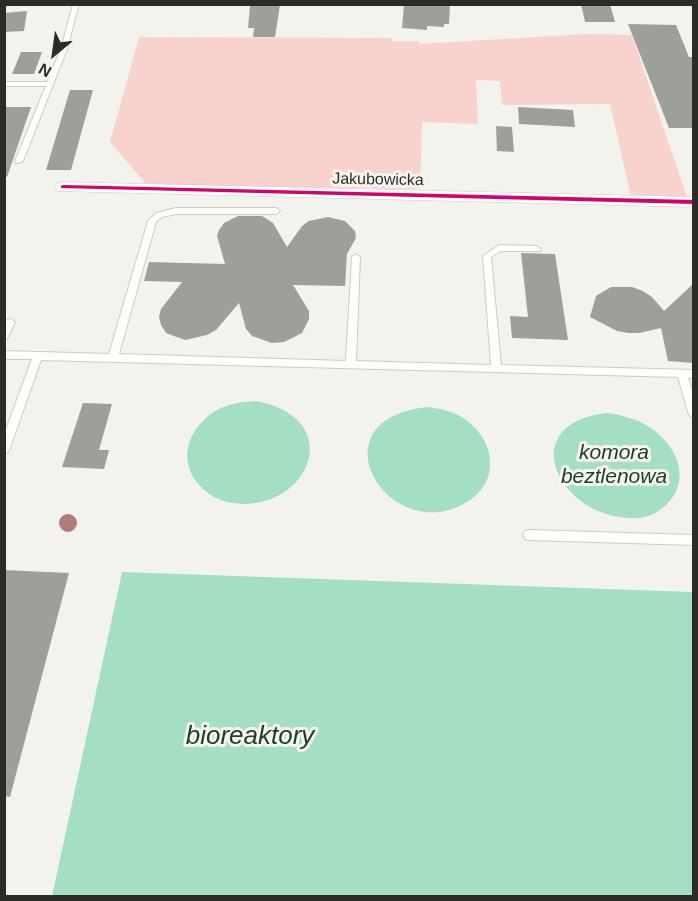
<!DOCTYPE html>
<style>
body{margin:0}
#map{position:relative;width:698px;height:901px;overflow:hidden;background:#f3f3ee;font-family:Arial,sans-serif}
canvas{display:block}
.frame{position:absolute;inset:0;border:6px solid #2c2b28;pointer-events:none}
.north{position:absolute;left:24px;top:24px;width:60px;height:60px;-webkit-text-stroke:4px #f6f4eb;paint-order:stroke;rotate:209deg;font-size:16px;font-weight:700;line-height:24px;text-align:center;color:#2c2b28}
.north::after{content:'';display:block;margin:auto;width:21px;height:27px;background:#2c2b28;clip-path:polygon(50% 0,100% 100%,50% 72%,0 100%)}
</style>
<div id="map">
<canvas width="698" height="901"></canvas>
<div class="frame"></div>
<div class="north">N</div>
</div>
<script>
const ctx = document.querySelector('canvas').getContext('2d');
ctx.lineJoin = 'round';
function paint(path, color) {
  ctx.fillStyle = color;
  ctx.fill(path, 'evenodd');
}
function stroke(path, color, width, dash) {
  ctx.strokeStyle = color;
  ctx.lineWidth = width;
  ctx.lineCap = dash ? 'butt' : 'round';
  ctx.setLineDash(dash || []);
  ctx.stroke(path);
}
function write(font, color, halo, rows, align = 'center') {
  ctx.font = font + ' Arial,sans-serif';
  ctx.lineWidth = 6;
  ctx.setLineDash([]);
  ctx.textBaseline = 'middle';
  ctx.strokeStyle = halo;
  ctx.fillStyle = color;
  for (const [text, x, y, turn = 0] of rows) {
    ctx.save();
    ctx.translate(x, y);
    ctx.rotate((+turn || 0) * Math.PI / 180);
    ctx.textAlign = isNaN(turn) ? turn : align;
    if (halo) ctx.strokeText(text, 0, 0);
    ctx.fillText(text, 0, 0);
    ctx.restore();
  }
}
paint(new Path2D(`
 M 588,34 L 632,35 L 687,197 L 631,197 L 610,104 L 502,105 L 500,81 L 476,80 L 478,124 L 422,122 L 420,189 L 147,185 L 110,142 L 139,37 L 392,38 L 392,41 L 419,41 L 419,44 Z`), '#f8d2cd');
paint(new Path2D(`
 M 255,401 C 344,416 314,505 242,504 C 231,503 218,501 208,493 C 176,469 183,432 215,411 C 227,404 241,402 255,401 Z
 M 427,407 C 441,409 455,411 466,420 C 494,440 501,479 470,500 C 392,553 308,420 427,407 Z
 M 607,413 C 620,415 634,418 646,425 C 679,444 695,485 660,510 C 652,516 640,519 630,518 C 557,516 514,423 607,413 Z
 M 122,572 L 693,592 L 693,896 L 52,896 Z`), '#a5dfc3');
paint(new Path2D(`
 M 404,4 L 450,4 L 449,24 L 444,24 L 444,27 L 427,26 L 427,30 L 402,28 Z
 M 581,4 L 610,4 L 615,22 L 585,22 Z
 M 280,5 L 275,37 L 253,37 L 254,28 L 248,28 L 250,6 Z
 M 27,11 L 24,31 L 4,32 L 4,13 Z
 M 628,24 L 676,25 L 689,57 L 693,57 L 693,128 L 669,128 Z
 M 21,52 L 42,52 L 34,74 L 12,74 Z
 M 70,90 L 93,90 L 71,170 L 46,170 Z
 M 4,107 L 31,107 L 7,177 L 4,176 Z
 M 518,107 L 573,110 L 575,127 L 519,124 Z
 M 496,126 L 512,127 L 514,152 L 497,151 Z
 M 238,216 L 262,216 L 267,219 L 273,223 L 287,247 L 302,226 L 309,221 L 328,217 L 345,221 L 355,231 L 356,238 L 347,254 L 345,286 L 293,285 L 309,311 L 309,319 L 302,333 L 284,342 L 272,343 L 252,336 L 246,329 L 239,303 L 216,330 L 207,335 L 185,340 L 166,333 L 161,325 L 159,317 L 161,309 L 182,282 L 144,281 L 149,262 L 225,264 L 217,236 L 219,230 L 224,223 Z
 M 521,253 L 555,254 L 568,340 L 512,338 L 510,316 L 528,317 Z
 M 693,284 L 693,363 L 668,361 L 661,328 L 639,333 L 628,333 L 617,331 L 590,317 L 596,296 L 611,287 L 632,287 L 643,291 L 652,297 L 664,311 Z
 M 83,403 L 112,404 L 99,450 L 109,450 L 104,469 L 62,467 Z
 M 4,570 L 69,573 L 10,797 L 4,796 Z`), '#9e9f9b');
const lane = new Path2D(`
 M 73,4 L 79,4 L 67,49 L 23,161 L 19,163 L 16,163 L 15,161 L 46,86 L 4,86 L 4,82 L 47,82 L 61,49 Z
 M 176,208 L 276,208 L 280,211 L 276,214 L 176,214 L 162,217 L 156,222 L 119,354 L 346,361 L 352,257 L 356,254 L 360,257 L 356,361 L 491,365 L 483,256 L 499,245 L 537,246 L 541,249 L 540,251 L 501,251 L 491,257 L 501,365 L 694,370 L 694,378 L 688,378 L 694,396 L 694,419 L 689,415 L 678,377 L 41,360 L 9,451 L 4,455 L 4,435 L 32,359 L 4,359 L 4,351 L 109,354 L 148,221 L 156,213 Z
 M 10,319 L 15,322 L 7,339 L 4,339 L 4,324 L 7,320 Z
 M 529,530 L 694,535 L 694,545 L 529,540 L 525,539 L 523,535 L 525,531 Z`);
const street = new Path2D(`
 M 63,182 L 694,197 L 694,207 L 57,191 L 55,187 L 57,183 Z`);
stroke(lane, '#cbcbc7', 2);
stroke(street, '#cbcbc7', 1);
paint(lane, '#fdfdfc');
paint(street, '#fdfdfc');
paint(new Path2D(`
 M 63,185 L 694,200 L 694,204 L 61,188 L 61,186 Z`), '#d6006c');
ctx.fillStyle = '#b07c7c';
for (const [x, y] of [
 [68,523]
]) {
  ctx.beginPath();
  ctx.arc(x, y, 9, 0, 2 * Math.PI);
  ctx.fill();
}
write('16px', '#2c2b28', '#f6f4eb', [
 ["Jakubowicka",378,180,1]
]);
write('italic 21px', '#193d2e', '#f6f4eb', [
 ["komora",614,453],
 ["beztlenowa",614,477]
]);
write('italic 26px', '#193d2e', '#f6f4eb', [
 ["bioreaktory",250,737]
]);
</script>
